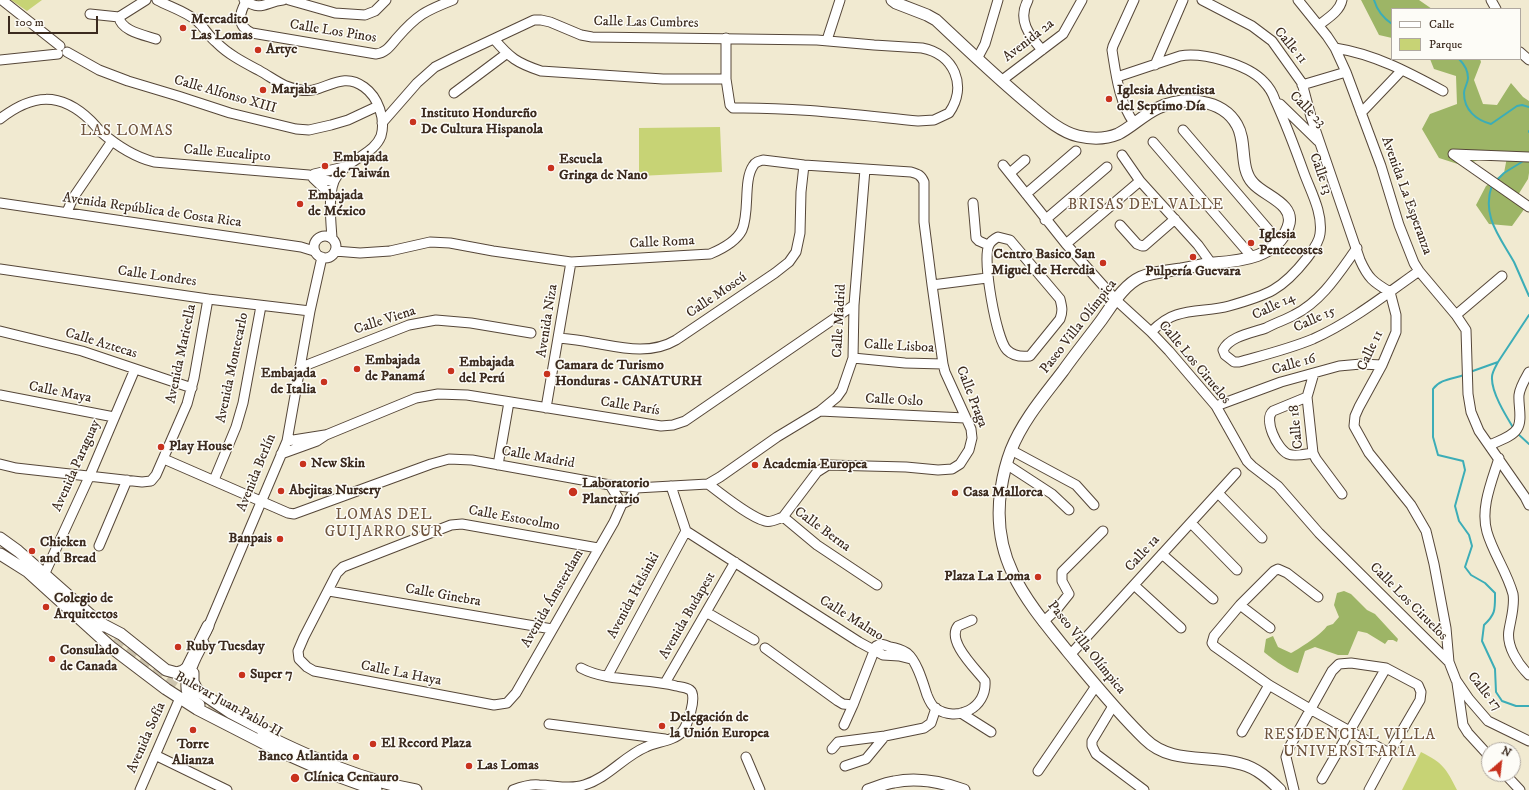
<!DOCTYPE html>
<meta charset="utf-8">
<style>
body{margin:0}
#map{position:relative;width:1529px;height:790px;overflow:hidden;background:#f1ead1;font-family:"IM FELL DW Pica",serif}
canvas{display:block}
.legend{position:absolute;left:1391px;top:8px;width:130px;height:52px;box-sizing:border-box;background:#fdfcf7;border:1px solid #afa8a0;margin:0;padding:5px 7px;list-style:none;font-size:12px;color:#3b2a1e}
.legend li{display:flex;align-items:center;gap:8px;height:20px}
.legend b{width:20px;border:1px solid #afa8a0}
.north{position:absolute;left:1481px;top:742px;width:40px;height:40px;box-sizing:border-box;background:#fdfcf7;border:1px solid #afa8a0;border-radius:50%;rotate:28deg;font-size:11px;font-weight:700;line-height:16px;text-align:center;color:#3b2a1e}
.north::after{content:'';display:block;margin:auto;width:14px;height:18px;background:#c8321e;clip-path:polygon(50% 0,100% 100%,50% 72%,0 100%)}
.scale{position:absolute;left:8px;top:16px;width:90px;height:18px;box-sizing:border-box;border:2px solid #3b2a1e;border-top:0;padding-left:5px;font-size:12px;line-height:14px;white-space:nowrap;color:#3b2a1e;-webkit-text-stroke:3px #fdfcf7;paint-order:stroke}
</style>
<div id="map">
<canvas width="1529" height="790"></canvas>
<ul class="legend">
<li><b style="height:5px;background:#fff"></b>Calle</li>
<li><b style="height:11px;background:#c7d375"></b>Parque</li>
</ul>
<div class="north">N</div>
<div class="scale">100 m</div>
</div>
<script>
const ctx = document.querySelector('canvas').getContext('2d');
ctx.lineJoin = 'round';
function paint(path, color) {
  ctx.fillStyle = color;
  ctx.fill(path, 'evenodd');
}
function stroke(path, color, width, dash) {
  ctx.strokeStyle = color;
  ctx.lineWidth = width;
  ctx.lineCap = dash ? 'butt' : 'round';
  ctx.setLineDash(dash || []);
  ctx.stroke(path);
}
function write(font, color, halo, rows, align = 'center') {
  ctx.font = font + ' "IM FELL DW Pica",serif';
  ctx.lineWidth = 3;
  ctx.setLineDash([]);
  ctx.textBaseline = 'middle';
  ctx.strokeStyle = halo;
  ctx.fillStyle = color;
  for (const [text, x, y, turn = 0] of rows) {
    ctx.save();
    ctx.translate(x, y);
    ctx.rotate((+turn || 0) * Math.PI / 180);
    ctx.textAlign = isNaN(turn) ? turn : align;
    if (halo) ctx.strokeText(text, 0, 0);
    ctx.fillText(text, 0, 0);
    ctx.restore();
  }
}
paint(new Path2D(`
 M 11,0 L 42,0 L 27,11 Z
 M 720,127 L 722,172 L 639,176 L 639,128 Z
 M 1421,752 C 1443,763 1446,768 1457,790 L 1402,790 Z`), '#c7d375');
paint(new Path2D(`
 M 1361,0 L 1419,0 L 1432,9 L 1392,9 L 1392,38 L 1379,35 Z
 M 1430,59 L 1480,59 L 1481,62 L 1474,80 L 1483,104 L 1497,105 L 1511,83 L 1523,97 L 1529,101 L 1529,173 L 1528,179 L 1518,195 L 1525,208 L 1512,226 L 1489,224 L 1476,205 L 1486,186 L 1504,173 L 1508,152 L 1461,165 L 1439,158 L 1422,129 L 1430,114 L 1457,104 L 1456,76 L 1434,69 Z
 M 1344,591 L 1351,594 L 1367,610 L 1375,614 L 1398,639 L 1397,642 L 1393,640 L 1388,640 L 1385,644 L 1367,633 L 1358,631 L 1348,655 L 1338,655 L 1315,647 L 1305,651 L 1298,673 C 1289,671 1271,658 1264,652 L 1266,639 L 1273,636 L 1278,647 L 1291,653 C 1299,649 1322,634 1327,626 L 1333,624 L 1339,617 L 1334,605 L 1337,593 Z`), '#9db566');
stroke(new Path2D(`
 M 1374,0 C 1377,10 1383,18 1392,24
 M 1459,59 C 1464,64 1468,70 1468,78 C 1468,83 1464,88 1464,93 C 1464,110 1476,120 1491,124 L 1517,106 L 1522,105 L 1529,107
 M 1529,131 L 1529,132
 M 1496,181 L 1504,173 L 1525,160
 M 1492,185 C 1481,216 1500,237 1514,262 C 1519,273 1524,285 1529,296
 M 1498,362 C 1496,366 1492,372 1492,377 C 1491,392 1506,416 1514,429
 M 1470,372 L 1498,362 L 1529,315
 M 1464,375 C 1453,379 1440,379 1433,389 L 1433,437 L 1438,455 L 1463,461 L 1465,470 L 1455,506 L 1459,521 L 1469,535 L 1472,546 L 1465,567 L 1471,575 L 1485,583 L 1495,593 C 1495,609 1496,614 1484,625 L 1482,641 L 1495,669 L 1496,692 L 1502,701 L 1516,706 L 1529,706
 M 1517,433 L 1529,444`), '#3cadb7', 2);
stroke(new Path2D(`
 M 116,637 C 154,669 195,702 241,723`), '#cdc4ad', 11, [11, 5.5]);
const minor = new Path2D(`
 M 2,0 L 60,46
 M 157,0 C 170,7 185,11 197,21 C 204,27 209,37 217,43 C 229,55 245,63 260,71 C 269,76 277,82 286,86 C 294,89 304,92 313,90 C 331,86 345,73 364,87 C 378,97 386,119 381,136 C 377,146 369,151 360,157 C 352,162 343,168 337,176 C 327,189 331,222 332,238
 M 244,0 C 262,12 265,2 283,0
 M 247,0 C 239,13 236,26 252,33 L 376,54 C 386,53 391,45 397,38 C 417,15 425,11 453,0
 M 289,0 L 335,13 L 365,15 L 375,11 L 386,0
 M 1028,0 C 1017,20 1029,35 1042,50
 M 1202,0 L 1252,26 L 1272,41 L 1302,83 L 1311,117 L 1360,260 C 1368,278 1373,282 1390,292 L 1396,315 L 1396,332 L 1382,365 L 1359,407 L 1355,416 L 1354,426 L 1369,453 L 1411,505 L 1426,531 L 1434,564 L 1446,628 L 1449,662 L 1456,680 L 1469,699 L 1488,721 L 1529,741
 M 1298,0 L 1327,36 L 1335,48 L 1346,72 L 1381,166 L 1399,225 L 1414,263 L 1419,271 L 1456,315 L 1466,330 L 1468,394 L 1471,412 L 1479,431 L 1525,497 L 1529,505
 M 1491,0 L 1496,9
 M 90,14 L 119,17 L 146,0
 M 119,17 C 121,31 144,35 156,39
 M 1319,25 C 1328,18 1340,11 1342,0
 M 494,39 C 510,58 517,63 541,71 L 663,79 L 726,79
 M 827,40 L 840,0
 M 1335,48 C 1374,54 1408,72 1443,91
 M 67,52 L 99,70 L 128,81 L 178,96 L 230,113 L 296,129 L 309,130 L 331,125 L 348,120 L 378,106
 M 1520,52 L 1529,60
 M 977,59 L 985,44 L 998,0
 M 0,60 L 58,54
 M 1155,65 L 1183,0
 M 1117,77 L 1180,56 C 1202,52 1248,64 1264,82 C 1269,87 1273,94 1275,100 C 1286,124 1295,148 1304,173 C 1311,192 1323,213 1320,234 C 1319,243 1312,251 1307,258 C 1282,290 1268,295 1229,306 C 1212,311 1193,309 1176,315 C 1166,318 1158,325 1151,332
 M 1001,81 L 1063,34 L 1082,0
 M 1302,85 L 1346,72
 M 454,93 L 506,54
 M 1280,104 L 1318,141
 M 1361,113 L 1402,70
 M 0,119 C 32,94 60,91 91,121 C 94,124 97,128 101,132 C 116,145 135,157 154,162 L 309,175 L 333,182
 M 382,123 L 417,83 L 435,67 L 455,57 L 534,20 L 541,20 L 550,22 L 581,35 L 592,37 L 817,40 L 874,45 L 922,48 C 954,54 968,86 949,113 L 934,120 L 918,121 C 857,115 795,107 733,108 L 730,105 L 726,79 L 726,38
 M 1134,123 C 1119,102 1116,75 1112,50 L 1113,46 L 1134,0
 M 1183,130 L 1279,242
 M 1153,142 L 1252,257
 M 1122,155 L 1140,181 L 1198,245 L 1211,263
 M 1529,157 L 1453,154 L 1529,207
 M 1003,165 L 1066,244 L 1116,300 L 1151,332 L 1169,351 L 1216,406 L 1247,461 L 1252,466 L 1278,486 L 1319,533 L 1449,662
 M 1010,173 L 1025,160
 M 314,174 L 344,167
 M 313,178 L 332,196
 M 1026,194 L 1076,151
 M 0,203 L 301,247 L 314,251
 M 973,203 L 976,238 L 979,241 L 988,245
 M 67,212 L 73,198 L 112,141
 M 1045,220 L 1107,167
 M 1120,225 L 1137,244 L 1142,246 L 1144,246 L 1175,219
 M314 247a11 11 0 1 1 22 0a11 11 0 1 1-22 0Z
 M 998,237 L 1010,240 L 1060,299 C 1062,307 1063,311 1060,319 L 1030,356 C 1022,357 1013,356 1007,350 C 996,339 982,259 989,245 C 991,241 994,239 998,237 Z
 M 1066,244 L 1140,181
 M 1357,248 C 1339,273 1322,301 1294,315 C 1285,320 1275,323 1266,328 C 1252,333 1230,336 1223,350 L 1225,355 L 1234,362 L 1239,362 C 1264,355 1289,349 1313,339 C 1351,322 1385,295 1419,271
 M 335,251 L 360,253 L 390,251 L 430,242 L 450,243 L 493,251 L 571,262 L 710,254 C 722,249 736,242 742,230 C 750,212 743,181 753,166 C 755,162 759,161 763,160 L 804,165 L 911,172 C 918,174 921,175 924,182 L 924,222 L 932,285 L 943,364 L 945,372 L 971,429 L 972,438 L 969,450 L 960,464 L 952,469 L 938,470 L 906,467 L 828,465 L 817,472 L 783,517
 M 0,269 L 208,299 L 310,311
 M 932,285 L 987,278
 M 1456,315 L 1502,276
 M 0,331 L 82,351 L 192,388
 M 559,338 C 569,339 579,340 589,342 C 619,347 649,356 676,340 L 775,273 L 789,262 L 796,252 L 800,233 L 801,192 L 804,165
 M 853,358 L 905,363 L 943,364
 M 299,368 L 409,325 L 436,320 L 471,323 L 531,333
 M 1314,373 L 1307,397 L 1313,453 L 1316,459 L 1342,494
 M 0,395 L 114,417
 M 1307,397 L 1273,411 C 1263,419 1277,449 1288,454 C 1295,457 1306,454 1313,453
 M 1216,406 L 1281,382 L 1339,366 L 1361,364 L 1382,365
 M 546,408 L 571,262
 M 820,411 L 965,418
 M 287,441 L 325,435
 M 1490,445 C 1498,441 1512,437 1517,429 C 1523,420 1518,405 1519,395 C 1520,387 1525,379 1529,372
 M 1011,450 L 1076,485 L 1094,505
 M 281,454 L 317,441 L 326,435 L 416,398 L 438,394 L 467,395 L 661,426 L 673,425 L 685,421 L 854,305
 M 1499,458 C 1492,481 1480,508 1487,532 C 1493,553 1507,572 1513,594 C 1515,606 1511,618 1509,630 C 1506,646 1518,664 1529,675
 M 164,459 L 288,513 L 294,514 L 431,464 L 449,459 L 472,460 L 610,485 L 636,488 L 708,484 L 720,477 L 777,437 L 820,411 L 837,397 L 842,390 L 853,358 L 854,305 L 865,169
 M 0,464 L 16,468 L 142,482 L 151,481 L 156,475 L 187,404 L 194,378 L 208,299
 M 1006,464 L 1052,494 L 1069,510
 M 498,465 L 509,402
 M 214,480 L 236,427 L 243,403 L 261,306
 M 708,484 C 722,494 748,516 765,521 C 771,523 777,519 783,517 L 787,520 L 817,545 L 877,585
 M 610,485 L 622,504
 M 671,486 L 686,531 L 859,642 L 883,655 L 899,656 L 911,659
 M 1218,493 L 1262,538
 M 1191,523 L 1237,570
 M 99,546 L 127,480
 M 598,548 L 462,524 L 451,525 L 343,567 L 337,573 L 304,637 L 298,651 L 299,659 L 307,667 L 314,671 L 494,705 L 507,703 L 516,693 L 614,522 L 622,504 L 628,501 L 636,488
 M 1162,554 L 1213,599
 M 44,575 L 90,475 L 135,369
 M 1134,585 L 1181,628
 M 329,591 L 552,629
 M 1318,597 L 1287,573 L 1278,569 L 1274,571 L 1240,605 L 1214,636 L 1212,643 L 1214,646 L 1269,685 L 1310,709 L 1389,753
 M 1240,605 L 1270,628
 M 706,612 L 754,640
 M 1043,622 L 1057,609 L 1069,594 L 1062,581 L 1062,572 L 1103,531
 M 206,632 L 287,441 L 310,311 L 322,257
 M 765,648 L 838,701 L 843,704 L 853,705 L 876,646 C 881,643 885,645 890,647 C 896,648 902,650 907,653 C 917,661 923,683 927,695 C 929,700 931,705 935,708 C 957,723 987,708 985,681 C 976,669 946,641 958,626 L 972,620
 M 1070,655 L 1236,473
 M 608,675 L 686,531
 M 665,683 L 735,562
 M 1457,683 L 1463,725 L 1468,733 L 1489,756
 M 1113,706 L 1092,741 L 1092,746 L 1096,754 L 1144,790
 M 961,713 L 991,732
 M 549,724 L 665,739
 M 844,725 L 853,705
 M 1242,732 L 1269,685
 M 832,749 L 838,742 L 885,736 L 924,728 L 931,723 L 936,708
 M 155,755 L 227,790
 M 746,757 L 760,790
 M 845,766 L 866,759 L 885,736
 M 1038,771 L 1096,686
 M 1505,774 L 1520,790
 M 1322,779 L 1386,668
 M 140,790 L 180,698
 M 513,790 C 521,787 530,784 539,785 C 554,785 570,790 584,785 C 608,778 624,756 646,747 C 656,742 674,741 682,732 C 687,726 698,696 690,690 C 686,687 680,687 676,686 C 647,678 607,682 581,668
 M 1294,790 L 1286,757 L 1290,746 L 1332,671 L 1339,664 L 1351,663 L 1386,668 L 1418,685 L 1421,692 L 1420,700 L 1389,753 L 1369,790`);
const major = new Path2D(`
 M 892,0 L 896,3 L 927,15 L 936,20 C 968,50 999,80 1032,107 C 1045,118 1061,132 1078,136 C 1091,139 1106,139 1118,134 C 1132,127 1143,115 1158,108 C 1183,96 1222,98 1237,125 C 1247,142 1239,168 1253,183 C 1264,196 1297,204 1288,227 C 1277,257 1242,261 1214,263 C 1203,264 1192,267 1181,269 C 1168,271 1153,272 1141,277 C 1123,285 1111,307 1100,322 C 1088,338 1075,354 1063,371 C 1044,396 1023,420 1011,450 C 1006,463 1003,476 1001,489 C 990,560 1027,601 1068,652 C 1093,682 1117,712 1145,739 C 1171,765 1209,754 1241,764 C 1257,768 1269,779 1280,790
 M 0,538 L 18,551 L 103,626
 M 0,554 L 27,571 L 112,648 L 166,689 L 197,709 L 277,750 L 329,773 L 376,790
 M 98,622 L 121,634 L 166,670 L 177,673 L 183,671 L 187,668 L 208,626
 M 193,673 L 193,682 L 197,690 L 231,713 L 271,734
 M 199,705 C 195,702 190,698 188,693 C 183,680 196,655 203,643
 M 263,734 C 312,758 362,780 416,790
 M 868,790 C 877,787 886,783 894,782 C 918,777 942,782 964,790`);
stroke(minor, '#564739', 11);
stroke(major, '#564739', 13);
stroke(minor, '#fff', 9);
stroke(major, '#fff', 11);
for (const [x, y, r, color] of [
 [183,28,4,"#c8321e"],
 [258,50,4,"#c8321e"],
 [263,90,4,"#c8321e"],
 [1109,99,4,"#c8321e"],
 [413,122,4,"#c8321e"],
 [325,166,4,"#c8321e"],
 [551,168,4,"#c8321e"],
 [300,204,4,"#c8321e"],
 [1251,243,4,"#c8321e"],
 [1193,257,4,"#c8321e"],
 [1103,263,4,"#c8321e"],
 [357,369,4,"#c8321e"],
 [451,371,4,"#c8321e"],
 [547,374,4,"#c8321e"],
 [324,382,4,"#c8321e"],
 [161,447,4,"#c8321e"],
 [303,464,4,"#c8321e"],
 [755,465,4,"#c8321e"],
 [281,491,4,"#c8321e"],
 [573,492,5,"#c8321e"],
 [955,493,4,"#c8321e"],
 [280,539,4,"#c8321e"],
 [32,551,4,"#c8321e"],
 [1038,577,4,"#c8321e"],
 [46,607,4,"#c8321e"],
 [178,647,4,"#c8321e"],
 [52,659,4,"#c8321e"],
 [242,675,4,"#c8321e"],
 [662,726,4,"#c8321e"],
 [193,730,4,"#c8321e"],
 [373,744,4,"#c8321e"],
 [356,757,4,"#c8321e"],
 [469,766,4,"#c8321e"],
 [295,778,5,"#c8321e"]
]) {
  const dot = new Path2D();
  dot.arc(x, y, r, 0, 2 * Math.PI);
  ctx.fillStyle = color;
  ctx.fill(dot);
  stroke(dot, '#fdfcf7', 1.5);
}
write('bold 14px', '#3b2a1e', '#fdfcf7', [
 ["Mercadito",191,20],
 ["Las Lomas",191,36],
 ["Artyc",266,50],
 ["Marjaba",271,90],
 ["Iglesia Adventista",1117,91],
 ["del Septimo Día",1117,107],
 ["Instituto Hondureño",421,114],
 ["De Cultura Hispanola",421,130],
 ["Embajada",333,158],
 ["de Taiwán",333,174],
 ["Escuela",559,160],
 ["Gringa de Nano",559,176],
 ["Embajada",308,196],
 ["de México",308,212],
 ["Iglesia",1259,235],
 ["Pentecostes",1259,251],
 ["Centro Basico San",1095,255,"right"],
 ["Miguel de Heredia",1095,271,"right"],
 ["Pulpería Guevara",1193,272,"center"],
 ["Embajada",365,361],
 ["de Panamá",365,377],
 ["Embajada",459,363],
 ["del Perú",459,379],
 ["Camara de Turismo",555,366],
 ["Honduras - CANATURH",555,382],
 ["Embajada",316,374,"right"],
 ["de Italia",316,390,"right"],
 ["Play House",169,447],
 ["New Skin",311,464],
 ["Academia Europea",763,465],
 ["Laboratorio",582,484],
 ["Planetario",582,500],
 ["Abejitas Nursery",289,491],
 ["Casa Mallorca",963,493],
 ["Banpais",272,539,"right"],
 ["Chicken",40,543],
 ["and Bread",40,559],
 ["Plaza La Loma",1030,577,"right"],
 ["Colegio de",54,599],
 ["Arquitectos",54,615],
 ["Ruby Tuesday",186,647],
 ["Consulado",60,651],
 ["de Canada",60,667],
 ["Super 7",250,675],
 ["Delegación de",670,718],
 ["la Unión Europea",670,734],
 ["El Record Plaza",381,744],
 ["Torre",193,745,"center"],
 ["Alianza",193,761,"center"],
 ["Banco Atlantida",348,757,"right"],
 ["Las Lomas",477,766],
 ["Clínica Centauro",304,778]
], 'left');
write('14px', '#3b2a1e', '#fdfcf7', [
 ["Calle Las Cumbres",646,23,1],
 ["Calle Los Pinos",333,32,9],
 ["Avenida 2a",1029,41,-38],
 ["Calle 11",1290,46,50],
 ["Calle Alfonso XIII",225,95,16],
 ["Calle 23",1307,110,45],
 ["Calle Eucalipto",227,154,5],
 ["Calle 13",1320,174,70],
 ["Avenida La Esperanza",1406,196,70],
 ["Avenida República de Costa Rica",152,211,8],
 ["Calle Roma",662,243,-3],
 ["Calle Londres",157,277,8],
 ["Calle Moscú",717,296,-34],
 ["Calle 14",1274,307,-26],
 ["Calle 15",1315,320,-25],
 ["Calle Viena",385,321,-18],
 ["Avenida Niza",548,321,-81],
 ["Calle Madrid",840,321,-87],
 ["Paseo Villa Olímpica",1079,327,-52],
 ["Calle Aztecas",101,344,17],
 ["Calle Lisboa",899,347,3],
 ["Calle 11",1371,351,-65],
 ["Avenida Maricella",182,354,-78],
 ["Calle Los Ciruelos",1194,363,50],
 ["Calle 16",1294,365,-16],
 ["Avenida Montecarlo",233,368,-78],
 ["Calle Maya",60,393,11],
 ["Calle Praga",971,397,69],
 ["Calle Oslo",894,401,3],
 ["Calle París",630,407,9],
 ["Calle 18",1297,427,-96],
 ["Calle Madrid",538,458,10],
 ["Avenida Paraguay",77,466,-66],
 ["Avenida Berlín",257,473,-68],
 ["Calle Estocolmo",514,519,10],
 ["Calle Berna",822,530,36],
 ["Calle 1a",1143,554,-48],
 ["Calle Ginebra",443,596,10],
 ["Avenida Helsinki",634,596,-62],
 ["Avenida Ámsterdam",553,599,-60],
 ["Calle Los Ciruelos",1408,602,45],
 ["Avenida Budapest",688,616,-60],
 ["Calle Malmo",851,619,32],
 ["Paseo Villa Olímpica",1086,648,51],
 ["Calle La Haya",401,674,11],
 ["Calle 17",1484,692,51],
 ["Bulevar Juan Pablo II",228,705,29],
 ["Avenida Sofía",147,738,-66]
]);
ctx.letterSpacing = '1px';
write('15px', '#6e533e', '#fdfcf7', [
 ["LAS LOMAS",127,132],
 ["BRISAS DEL VALLE",1146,206],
 ["LOMAS DEL",384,516],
 ["GUIJARRO SUR",384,533],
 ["RESIDENCIAL VILLA",1350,736],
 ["UNIVERSITARIA",1350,753]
]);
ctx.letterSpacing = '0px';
</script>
